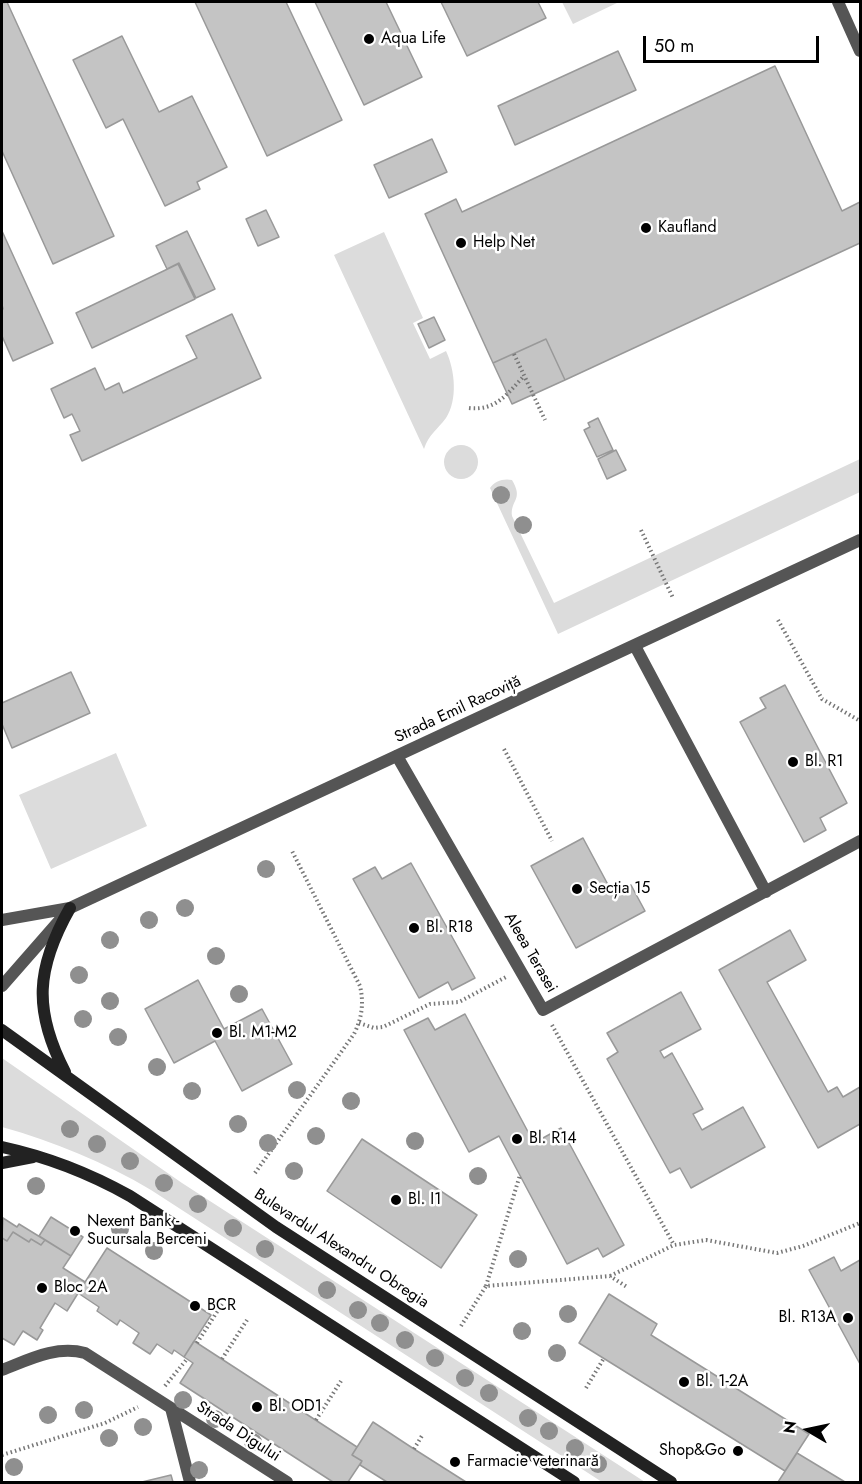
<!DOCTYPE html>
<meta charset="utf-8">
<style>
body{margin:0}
#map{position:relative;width:862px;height:1484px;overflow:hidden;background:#fff;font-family:Jost,sans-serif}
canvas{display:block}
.frame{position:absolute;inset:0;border:3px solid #000;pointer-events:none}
.north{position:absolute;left:778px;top:1400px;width:60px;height:60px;-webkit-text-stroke:4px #fff;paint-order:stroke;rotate:279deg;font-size:16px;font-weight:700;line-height:24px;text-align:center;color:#000}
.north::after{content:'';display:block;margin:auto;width:21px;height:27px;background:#000;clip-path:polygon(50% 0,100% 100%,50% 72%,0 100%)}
.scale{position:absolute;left:643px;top:36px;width:176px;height:27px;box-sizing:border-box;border:3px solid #000;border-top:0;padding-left:8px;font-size:18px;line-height:21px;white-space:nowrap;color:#000;-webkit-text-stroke:4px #fff;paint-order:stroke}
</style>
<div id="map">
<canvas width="862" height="1484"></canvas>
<div class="frame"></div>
<div class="north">N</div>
<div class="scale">50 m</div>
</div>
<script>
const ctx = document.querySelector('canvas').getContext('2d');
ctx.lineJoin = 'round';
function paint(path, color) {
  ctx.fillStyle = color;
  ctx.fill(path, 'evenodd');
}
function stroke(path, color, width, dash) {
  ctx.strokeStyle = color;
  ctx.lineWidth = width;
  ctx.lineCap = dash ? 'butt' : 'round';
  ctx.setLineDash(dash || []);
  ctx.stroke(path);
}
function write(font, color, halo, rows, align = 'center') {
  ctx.font = font + ' Jost,sans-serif';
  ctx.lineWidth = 5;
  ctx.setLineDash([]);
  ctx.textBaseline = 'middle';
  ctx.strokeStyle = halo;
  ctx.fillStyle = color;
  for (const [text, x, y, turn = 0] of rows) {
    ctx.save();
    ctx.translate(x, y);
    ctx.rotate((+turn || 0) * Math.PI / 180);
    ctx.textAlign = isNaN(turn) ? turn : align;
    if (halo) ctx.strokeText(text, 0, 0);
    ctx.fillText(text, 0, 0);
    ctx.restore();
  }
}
paint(new Path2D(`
 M 562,2 L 619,2 L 573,24 Z
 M 384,232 L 423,318 L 413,323 L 430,359 L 446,351 C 455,370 458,400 446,418 C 437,430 429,434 424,449 L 334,255 Z
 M444 462a17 17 0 1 1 34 0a17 17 0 1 1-34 0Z
 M 860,459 L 860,492 L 558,634 L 490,488 C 494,481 504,478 512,480 C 524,500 510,500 512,516 L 554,603 Z
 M 116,753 L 147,826 L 51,869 L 19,795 Z
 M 2,1058 L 182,1183 L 645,1482 L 602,1482 L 151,1190 C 104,1162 55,1142 2,1127 Z`), '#dcdcdc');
const building = new Path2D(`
 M 7,2 L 114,236 L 53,264 L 2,151 L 2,3 Z
 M 195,2 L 286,2 L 342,120 L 267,156 Z
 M 315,2 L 386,2 L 422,77 L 364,105 Z
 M 441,2 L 538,2 L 546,18 L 467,56 Z
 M 122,36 L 159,112 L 192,96 L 227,167 L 197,182 L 200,189 L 165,206 L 123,119 L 106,128 L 73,60 Z
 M 618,51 L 636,90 L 515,145 L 498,106 Z
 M 775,66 L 842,211 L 860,202 L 860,243 L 565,380 L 546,339 L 493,363 L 425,214 L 456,199 L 462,212 Z
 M 432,139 L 447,172 L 389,198 L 374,165 Z
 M 266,210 L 279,237 L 258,246 L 246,219 Z
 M 2,231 L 53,343 L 13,361 L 2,336 L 2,309 L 3,309 L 2,305 Z
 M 187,231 L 215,289 L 196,298 L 179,263 L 167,269 L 156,246 Z
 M 178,264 L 195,299 L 92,348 L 76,313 Z
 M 232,314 L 261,378 L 82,461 L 70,435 L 80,431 L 72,414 L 64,418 L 51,389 L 95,368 L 105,390 L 119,383 L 123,393 L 197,358 L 186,336 Z
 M 434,317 L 445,340 L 429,348 L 418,324 Z
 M 546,339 L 565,380 L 512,404 L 493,363 Z
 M 598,418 L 613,450 L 597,457 L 584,430 L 590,427 L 588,423 Z
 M 616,450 L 626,470 L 607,479 L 598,459 Z
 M 71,672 L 90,713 L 12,748 L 2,724 L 2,703 Z
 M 785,685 L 847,803 L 820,818 L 826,830 L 804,842 L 740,722 L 766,708 L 760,698 Z
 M 583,838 L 613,894 L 631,885 L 645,911 L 576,948 L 531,866 Z
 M 411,863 L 475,978 L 452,990 L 448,982 L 419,998 L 353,879 L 375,867 L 382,879 Z
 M 790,930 L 806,960 L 767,982 L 828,1092 L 837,1087 L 843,1097 L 860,1087 L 860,1124 L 818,1148 L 719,970 Z
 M 198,980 L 224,1029 L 262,1009 L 292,1064 L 242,1091 L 215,1041 L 174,1063 L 145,1009 Z
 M 681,992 L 701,1029 L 660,1051 L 664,1058 L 672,1053 L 703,1109 L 693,1114 L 702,1130 L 743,1107 L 765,1147 L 691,1188 L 680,1168 L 670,1173 L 607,1059 L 618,1052 L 607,1033 Z
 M 465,1014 L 534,1143 L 561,1128 L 624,1245 L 603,1257 L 598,1248 L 567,1264 L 499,1136 L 469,1152 L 404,1030 L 428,1018 L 435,1030 Z
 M 362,1139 L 477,1215 L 441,1268 L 327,1191 Z
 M 51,1217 L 83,1237 L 71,1256 L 39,1236 Z
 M 3,1218 L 17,1227 L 19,1224 L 45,1240 L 41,1245 L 31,1239 L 29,1242 L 13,1232 L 7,1241 L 2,1238 Z
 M 13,1232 L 29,1242 L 31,1239 L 41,1245 L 45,1240 L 71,1256 L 63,1268 L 85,1282 L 67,1311 L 55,1303 L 40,1328 L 43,1330 L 37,1340 L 23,1331 L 14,1345 L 2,1338 L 2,1238 L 7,1241 Z
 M 107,1248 L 211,1315 L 184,1357 L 174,1350 L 172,1354 L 157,1344 L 150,1354 L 133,1343 L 139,1333 L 120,1320 L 117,1325 L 97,1311 L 99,1307 L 78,1293 Z
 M 834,1257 L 841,1271 L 860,1260 L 860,1364 L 809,1270 Z
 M 609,1294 L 657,1324 L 651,1335 L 809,1434 L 785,1471 L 579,1343 Z
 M 194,1341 L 357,1447 L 352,1455 L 362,1461 L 348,1482 L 333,1482 L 180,1383 L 193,1363 L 184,1357 Z
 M 373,1422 L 414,1449 L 466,1482 L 387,1482 L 360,1465 L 362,1461 L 352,1455 Z
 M 797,1453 L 845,1482 L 778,1482 Z
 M 171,1475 L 173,1482 L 142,1482 Z`);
paint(building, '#c4c4c4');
stroke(building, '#999', 1.5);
stroke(new Path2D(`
 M 514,354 L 545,420
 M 469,408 C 496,411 507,394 524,376
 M 641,530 L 673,598
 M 778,620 L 822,699 L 860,721
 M 504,749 L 552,841
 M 359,1023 L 374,1028 L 383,1027 L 430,1004 L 459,1002 L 506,977
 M 552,1025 L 674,1245
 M 255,1173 L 354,1034 C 362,1018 364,1003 360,986 L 291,849
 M 610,1276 L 674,1245 L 706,1240 L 777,1253 L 803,1246 L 860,1223
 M 486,1286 L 520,1175
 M 461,1326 L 486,1286 L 610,1276 L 627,1287
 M 197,1343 L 222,1304
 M 222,1359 L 247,1320
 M 165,1386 L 187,1359
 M 586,1388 L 604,1358
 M 316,1420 L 341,1381
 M 414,1449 L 423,1434
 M 2,1455 L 105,1423 L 138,1407`), '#777', 4, [1.5, 3]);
stroke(new Path2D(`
 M 635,646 L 766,892
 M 397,756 L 543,1010 L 860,841
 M 2,1370 C 28,1360 56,1345 85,1353 L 287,1482
 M 171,1408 L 190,1482`), '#555', 12);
stroke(new Path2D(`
 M 838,2 L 860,51
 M 2,920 L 70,908 L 860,540
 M 2,986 L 66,913`), '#555', 12);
stroke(new Path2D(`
 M 2,1030 L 276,1227 L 671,1482
 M 65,1072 C 33,1010 36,968 70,908
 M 2,1147 C 48,1157 89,1173 130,1196 L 574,1482
 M 2,1163 L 33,1157`), '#222', 12);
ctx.fillStyle = '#8f8f8f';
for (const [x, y] of [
 [501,495],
 [523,525],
 [266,869],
 [185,908],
 [149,920],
 [110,940],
 [216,956],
 [79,975],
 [239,994],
 [110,1001],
 [83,1019],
 [118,1037],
 [157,1067],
 [297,1090],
 [192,1091],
 [351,1101],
 [238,1124],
 [70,1129],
 [316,1136],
 [415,1141],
 [268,1143],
 [97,1144],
 [130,1161],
 [294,1171],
 [478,1176],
 [164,1183],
 [36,1186],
 [198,1204],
 [233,1228],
 [120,1229],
 [265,1249],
 [154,1251],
 [518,1259],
 [327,1290],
 [358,1310],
 [568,1314],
 [380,1323],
 [522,1331],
 [405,1340],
 [557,1353],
 [435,1358],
 [465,1378],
 [489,1393],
 [183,1400],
 [84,1410],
 [48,1415],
 [528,1418],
 [215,1419],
 [143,1427],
 [549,1431],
 [109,1438],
 [253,1442],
 [575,1448],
 [598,1464],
 [14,1467],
 [199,1470]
]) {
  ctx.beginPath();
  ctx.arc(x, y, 9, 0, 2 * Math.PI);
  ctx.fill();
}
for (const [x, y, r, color] of [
 [369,39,6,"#000"],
 [646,228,6,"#000"],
 [461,243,6,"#000"],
 [793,762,6,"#000"],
 [577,889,6,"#000"],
 [414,928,6,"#000"],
 [217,1033,6,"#000"],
 [517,1139,6,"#000"],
 [396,1200,6,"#000"],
 [75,1231,6,"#000"],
 [42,1288,6,"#000"],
 [195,1306,6,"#000"],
 [848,1318,6,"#000"],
 [684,1382,6,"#000"],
 [257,1407,6,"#000"],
 [738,1451,6,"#000"],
 [455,1462,6,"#000"]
]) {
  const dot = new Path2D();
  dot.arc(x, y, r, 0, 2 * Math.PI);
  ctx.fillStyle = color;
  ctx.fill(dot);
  stroke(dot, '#fff', 2);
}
write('16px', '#000', '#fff', [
 ["Aqua Life",381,39],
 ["Kaufland",658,228],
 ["Help Net",473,243],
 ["Bl. R1",805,762],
 ["Secția 15",589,889],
 ["Bl. R18",426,928],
 ["Bl. M1-M2",229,1033],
 ["Bl. R14",529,1139],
 ["Bl. I1",408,1200],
 ["Nexent Bank -",87,1222],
 ["Sucursala Berceni",87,1240],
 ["Bloc 2A",54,1288],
 ["BCR",207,1306],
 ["Bl. R13A",836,1318,"right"],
 ["Bl. 1-2A",696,1382],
 ["Bl. OD1",269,1407],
 ["Shop&Go",726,1451,"right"],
 ["Farmacie veterinară",467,1462]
], 'left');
write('16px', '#000', '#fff', [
 ["Strada Emil Racoviță",458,710,-25],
 ["Aleea Terasei",530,953,60],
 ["Bulevardul Alexandru Obregia",341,1249,33],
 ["Strada Digului",238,1432,33]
]);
</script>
